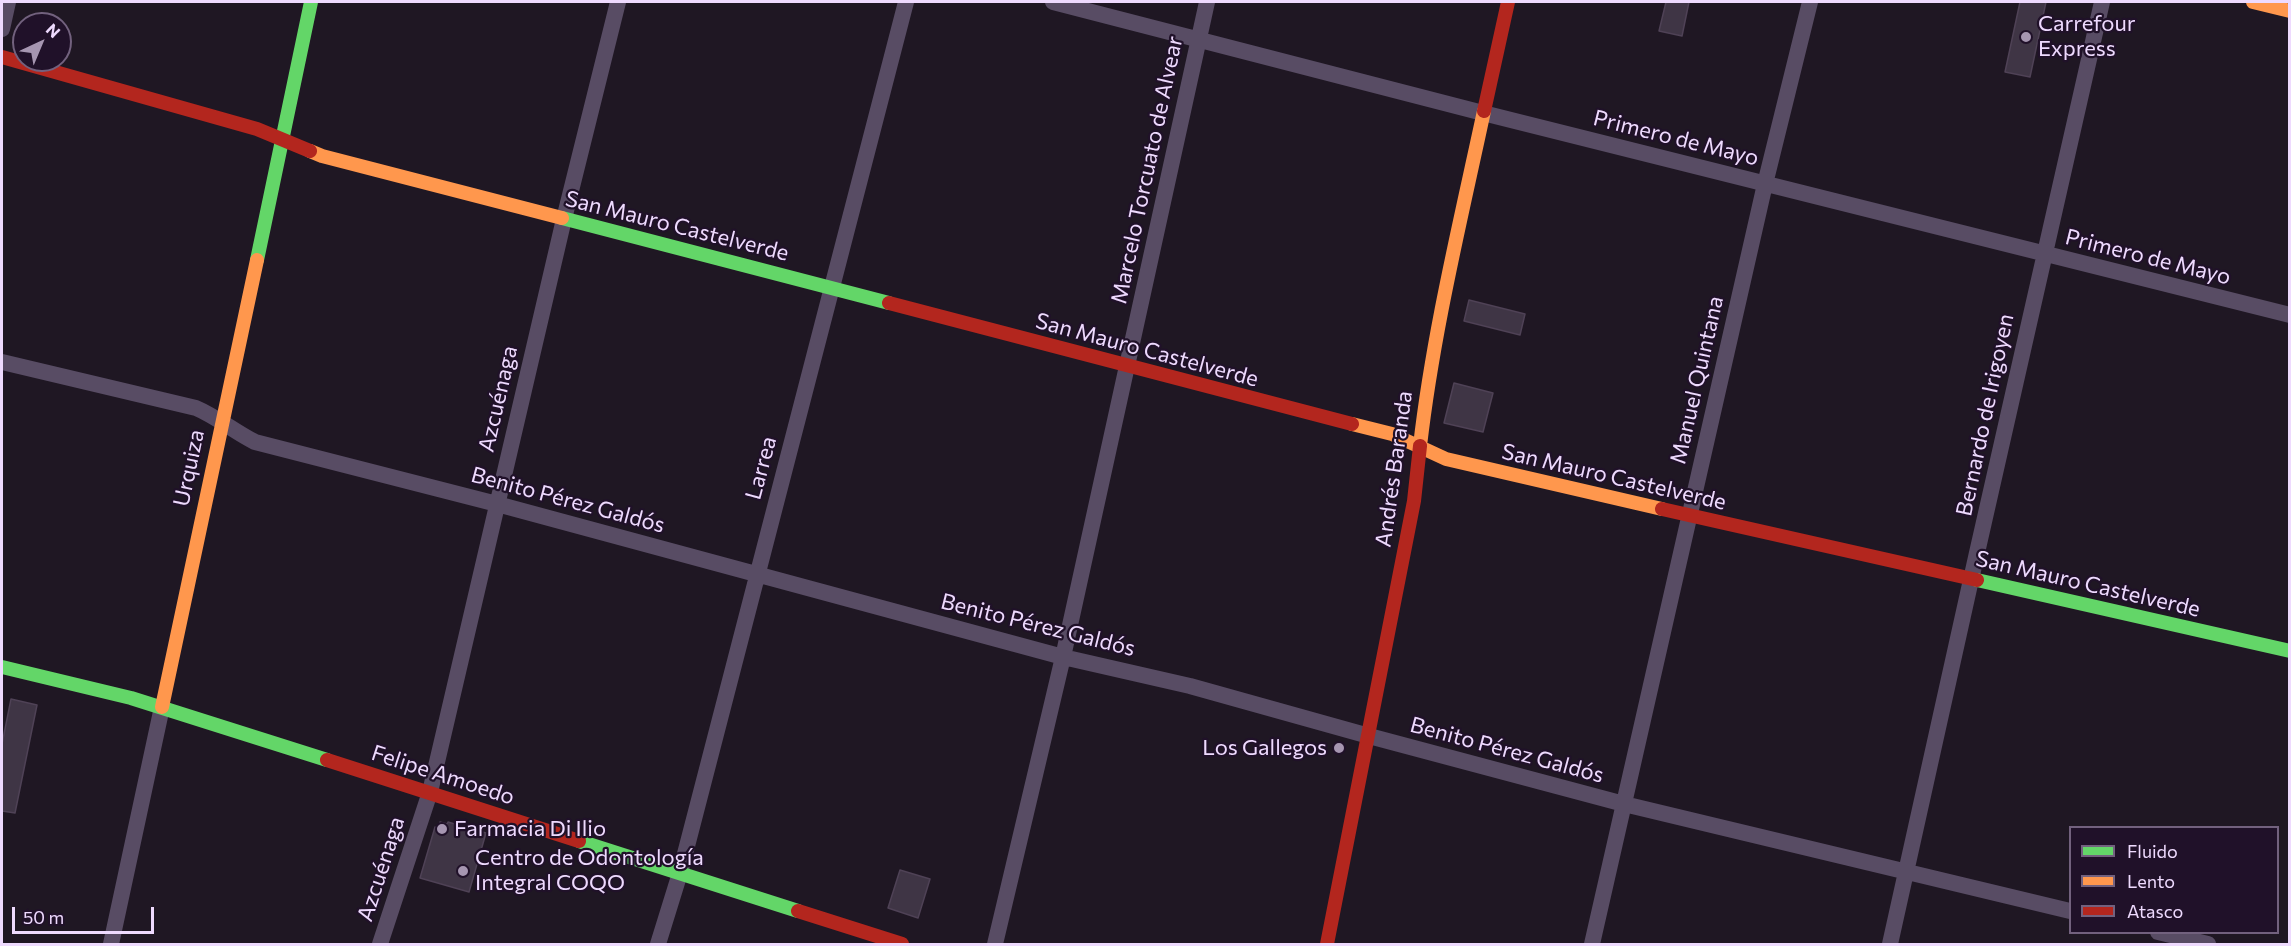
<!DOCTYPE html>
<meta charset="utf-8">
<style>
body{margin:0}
#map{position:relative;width:2291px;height:946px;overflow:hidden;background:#1f1723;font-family:Commissioner,sans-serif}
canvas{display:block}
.frame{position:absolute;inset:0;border:3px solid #eedafe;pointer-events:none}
.legend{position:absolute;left:2069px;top:826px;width:210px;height:108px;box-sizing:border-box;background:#201129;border:2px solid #72617e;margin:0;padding:8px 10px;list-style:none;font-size:18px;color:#eedafe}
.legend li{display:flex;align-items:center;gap:12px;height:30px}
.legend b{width:30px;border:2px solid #72617e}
.north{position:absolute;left:12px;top:12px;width:60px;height:60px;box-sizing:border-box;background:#201129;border:2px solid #72617e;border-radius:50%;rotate:44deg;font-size:16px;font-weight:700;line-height:24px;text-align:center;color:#eedafe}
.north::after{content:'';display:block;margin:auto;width:21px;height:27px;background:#a696b1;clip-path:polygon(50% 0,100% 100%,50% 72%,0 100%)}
.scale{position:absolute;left:12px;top:907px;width:142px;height:27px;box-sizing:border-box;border:3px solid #eedafe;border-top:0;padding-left:8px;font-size:18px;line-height:21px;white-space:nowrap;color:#eedafe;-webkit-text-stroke:4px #201129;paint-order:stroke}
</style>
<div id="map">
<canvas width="2291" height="946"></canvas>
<div class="frame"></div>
<ul class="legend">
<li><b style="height:8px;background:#63d668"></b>Fluido</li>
<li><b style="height:8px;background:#ff974d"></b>Lento</li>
<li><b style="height:8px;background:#b3261e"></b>Atasco</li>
</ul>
<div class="north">N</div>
<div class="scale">50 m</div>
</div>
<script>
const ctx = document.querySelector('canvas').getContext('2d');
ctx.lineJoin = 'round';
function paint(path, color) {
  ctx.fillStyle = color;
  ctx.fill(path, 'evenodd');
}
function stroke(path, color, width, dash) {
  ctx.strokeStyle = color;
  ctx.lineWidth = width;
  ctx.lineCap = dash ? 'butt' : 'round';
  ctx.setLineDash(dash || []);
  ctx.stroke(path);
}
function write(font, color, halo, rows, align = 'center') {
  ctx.font = font + ' Commissioner,sans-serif';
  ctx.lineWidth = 4.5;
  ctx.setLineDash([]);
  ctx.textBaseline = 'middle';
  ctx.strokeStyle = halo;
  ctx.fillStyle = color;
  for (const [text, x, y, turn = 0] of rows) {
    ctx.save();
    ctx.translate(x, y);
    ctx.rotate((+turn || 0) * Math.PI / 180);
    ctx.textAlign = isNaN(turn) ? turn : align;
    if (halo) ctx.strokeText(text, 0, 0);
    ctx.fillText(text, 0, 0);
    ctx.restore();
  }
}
const building = new Path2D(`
 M 1666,2 L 1689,2 L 1682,36 L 1659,31 Z
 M 2020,2 L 2046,2 L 2030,77 L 2005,72 Z
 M 1469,300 L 1525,314 L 1520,335 L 1464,321 Z
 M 1454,383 L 1493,393 L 1483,432 L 1444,423 Z
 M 11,699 L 37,705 L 15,813 L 2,811 L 2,744 Z
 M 440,822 L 447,824 L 448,822 L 486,833 L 469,892 L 420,878 L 435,827 L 439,829 Z
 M 900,870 L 930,879 L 918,918 L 888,908 Z`);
paint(building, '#3f3545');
stroke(building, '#4f4256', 1.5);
stroke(new Path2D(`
 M 1053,2 L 1483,113 L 2290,315
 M 2,29 L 8,2
 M 2,362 L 196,408 C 217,417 235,432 255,442 L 497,504 L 1063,657 L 1190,686 L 1369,736 L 1624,804 L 2070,911
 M 2158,932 L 2208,944
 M 111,944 L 162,707
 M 380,944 L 430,792 L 564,219 L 618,2
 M 658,944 L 680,873 L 906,2
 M 995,944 L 1063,657 L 1207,2
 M 1592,944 L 1765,184 L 1810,2
 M 1890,944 C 1960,630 2029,315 2102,2`), '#584c64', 16);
stroke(new Path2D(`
 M 562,218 L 889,303
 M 257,260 L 311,2
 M 1977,580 L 2290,651
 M 2,667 L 131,698 L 327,760
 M 579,841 L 798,911`), '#63d668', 14);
stroke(new Path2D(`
 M 2253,2 L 2290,11
 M 310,151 L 322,156 L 562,218
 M 1352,424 L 1392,434 L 1446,459 L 1662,509
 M 1420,446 C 1433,333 1460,223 1484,111
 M 162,707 L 257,260`), '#ff974d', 14);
stroke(new Path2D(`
 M 2,57 L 257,129 L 310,151
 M 1484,111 L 1508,2
 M 889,303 L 1352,424
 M 1662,509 L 1977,580
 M 327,760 L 579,841
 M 798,911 L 902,944
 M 1327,944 L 1414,501 L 1420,446`), '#b3261e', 14);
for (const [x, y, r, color] of [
 [2026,37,6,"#a696b1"],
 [1339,748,6,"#a696b1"],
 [442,829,6,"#a696b1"],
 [463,871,6,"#a696b1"]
]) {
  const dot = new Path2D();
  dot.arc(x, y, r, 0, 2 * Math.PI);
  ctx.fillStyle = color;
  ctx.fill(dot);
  stroke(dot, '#201129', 2);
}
write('22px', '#eedafe', '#201129', [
 ["Carrefour",2038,24],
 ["Express",2038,49],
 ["Los Gallegos",1327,748,"right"],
 ["Farmacia Di Ilio",454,829],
 ["Centro de Odontología",475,858],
 ["Integral COQO",475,883]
], 'left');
write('22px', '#eedafe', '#201129', [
 ["Primero de Mayo",1676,138,14],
 ["Marcelo Torcuato de Alvear",1147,170,-78],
 ["San Mauro Castelverde",677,226,14],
 ["Primero de Mayo",2148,257,14],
 ["San Mauro Castelverde",1147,350,15],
 ["Manuel Quintana",1697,380,-77],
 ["Azcuénaga",498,399,-77],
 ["Bernardo de Irigoyen",1985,415,-78],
 ["Urquiza",189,468,-78],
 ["Larrea",761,468,-75],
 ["Andrés Baranda",1394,469,-82],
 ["San Mauro Castelverde",1614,477,13],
 ["Benito Pérez Galdós",568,500,15],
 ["San Mauro Castelverde",2088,584,13],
 ["Benito Pérez Galdós",1038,625,14],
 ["Benito Pérez Galdós",1507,750,15],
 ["Felipe Amoedo",443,775,18],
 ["Azcuénaga",381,869,-72]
]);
</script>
